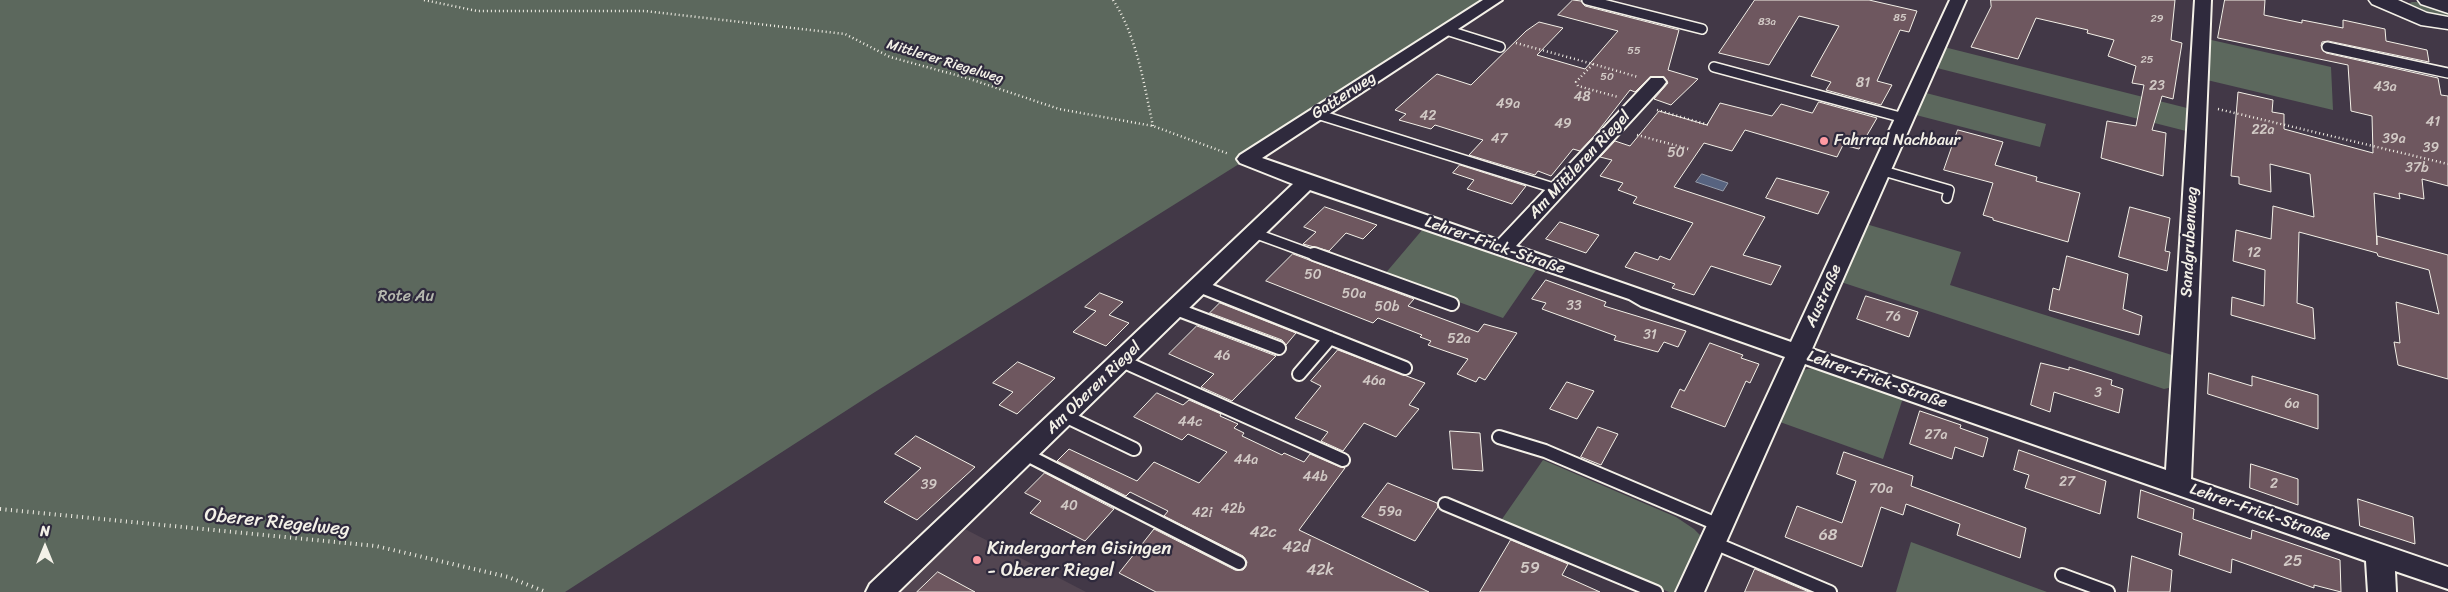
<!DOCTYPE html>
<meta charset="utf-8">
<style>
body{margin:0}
#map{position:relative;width:2448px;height:592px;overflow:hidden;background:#423847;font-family:Sriracha,sans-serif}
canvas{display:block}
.north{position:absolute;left:20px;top:522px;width:50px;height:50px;-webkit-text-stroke:4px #2f2a3d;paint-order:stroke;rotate:0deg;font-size:14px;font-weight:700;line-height:20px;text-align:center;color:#f4f1e8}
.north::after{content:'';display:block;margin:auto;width:18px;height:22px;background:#f4f1e8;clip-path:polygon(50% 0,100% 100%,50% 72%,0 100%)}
</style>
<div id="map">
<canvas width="2448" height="592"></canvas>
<div class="north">N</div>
</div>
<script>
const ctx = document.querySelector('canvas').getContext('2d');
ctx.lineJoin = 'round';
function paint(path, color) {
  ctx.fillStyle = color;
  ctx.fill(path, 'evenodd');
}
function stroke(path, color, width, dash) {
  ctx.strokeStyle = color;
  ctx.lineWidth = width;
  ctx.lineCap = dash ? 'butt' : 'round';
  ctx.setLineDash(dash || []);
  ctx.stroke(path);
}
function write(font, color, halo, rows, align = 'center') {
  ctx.font = font + ' Sriracha,sans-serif';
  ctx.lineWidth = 4.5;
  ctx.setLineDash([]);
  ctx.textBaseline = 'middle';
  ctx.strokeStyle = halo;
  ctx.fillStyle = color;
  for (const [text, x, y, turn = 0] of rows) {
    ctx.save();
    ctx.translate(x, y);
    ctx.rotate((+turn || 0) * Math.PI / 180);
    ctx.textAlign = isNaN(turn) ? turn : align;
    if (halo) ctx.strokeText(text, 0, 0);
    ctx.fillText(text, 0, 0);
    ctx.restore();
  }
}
paint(new Path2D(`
 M 963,528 L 1086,592 L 897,592 Z`), '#524551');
paint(new Path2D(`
 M 0,0 L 1491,0 L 1247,159 L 875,392 L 565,592 L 0,592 Z
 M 2412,2 L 2424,2 L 2448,11 L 2448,18 L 2434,18 L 2406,5 Z
 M 2207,39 L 2331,67 L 2333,110 L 2207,80 Z
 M 1944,47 L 2191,109 L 2190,132 L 1937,68 Z
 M 1926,93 L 2046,124 L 2040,147 L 1916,115 Z
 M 1866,224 L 1961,252 L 1950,285 L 2175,356 L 2173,387 L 2164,389 L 1841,282 Z
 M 1423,229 L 1536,270 L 1503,318 L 1384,275 Z
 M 1812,368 L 1822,369 L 1903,398 L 1883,459 L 1780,422 L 1804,370 Z
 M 1543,460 L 1676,517 L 1694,529 L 1701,536 L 1675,592 L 1669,592 L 1500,522 Z
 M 1911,542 L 2047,592 L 1896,592 Z`), '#5c685d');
const water = new Path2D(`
 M 1702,174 L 1728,183 L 1723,191 L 1696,182 Z`);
paint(water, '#576380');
stroke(water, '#969caa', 1);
const building = new Path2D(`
 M 1573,0 L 1581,1 L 1585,6 L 1679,30 L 1668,70 L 1698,79 L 1671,105 L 1654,99 L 1668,83 L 1664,77 L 1650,77 L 1635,92 L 1630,90 L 1595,135 L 1580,151 L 1573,149 L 1551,176 L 1538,171 L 1535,175 L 1469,155 L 1483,140 L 1435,125 L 1431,129 L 1399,120 L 1406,114 L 1395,110 L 1437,74 L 1471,85 L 1526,31 L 1539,22 L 1563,28 L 1537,55 L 1585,69 L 1618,31 L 1558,15 Z
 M 1755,0 L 1869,0 L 1917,11 L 1909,32 L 1900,30 L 1877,81 L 1892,85 L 1881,105 L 1826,90 L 1831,82 L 1811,76 L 1839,26 L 1799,16 L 1769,65 L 1719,53 Z
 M 1991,0 L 2175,0 L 2171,40 L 2182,43 L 2173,99 L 2162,96 L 2152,130 L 2166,133 L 2163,176 L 2101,158 L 2107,121 L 2136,126 L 2144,85 L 2132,83 L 2136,66 L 2108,56 L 2114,40 L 2087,33 L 2088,30 L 2036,18 L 2018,59 L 1971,47 L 1991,7 Z
 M 2225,0 L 2265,0 L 2264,15 L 2302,23 L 2302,20 L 2343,28 L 2343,20 L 2385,29 L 2386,41 L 2427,50 L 2429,62 L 2328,41 L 2322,42 L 2321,46 L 2326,53 L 2438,78 L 2441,95 L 2448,96 L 2448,186 L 2422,179 L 2424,199 L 2399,193 L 2400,199 L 2374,193 L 2377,245 L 2377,236 L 2448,255 L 2448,379 L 2398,365 L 2394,342 L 2400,343 L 2396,302 L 2439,314 L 2429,270 L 2378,256 L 2377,253 L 2299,232 L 2297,303 L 2313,308 L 2315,339 L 2231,315 L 2232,297 L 2264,306 L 2265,270 L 2233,261 L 2236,230 L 2271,239 L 2273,206 L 2314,217 L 2310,174 L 2270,164 L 2271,192 L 2239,184 L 2239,177 L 2231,176 L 2238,92 L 2273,100 L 2272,112 L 2284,114 L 2284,129 L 2373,153 L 2372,116 L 2351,111 L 2348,65 L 2218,38 Z
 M 1819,102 L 1877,118 L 1859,149 L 1843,145 L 1837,157 L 1745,130 L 1732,151 L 1704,143 L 1674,187 L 1765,217 L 1743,255 L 1781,266 L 1771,285 L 1711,266 L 1694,295 L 1672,288 L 1675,284 L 1625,267 L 1635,252 L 1658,260 L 1660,256 L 1670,260 L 1693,223 L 1633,203 L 1637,197 L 1618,190 L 1623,183 L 1600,176 L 1612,160 L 1600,157 L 1615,141 L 1630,146 L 1659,111 L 1707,125 L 1720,103 L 1772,116 L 1781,104 L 1812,113 Z
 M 1958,130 L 2003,142 L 1995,165 L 2037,177 L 2036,181 L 2080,193 L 2068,242 L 1993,220 L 1993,218 L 1983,215 L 1993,183 L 1944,170 Z
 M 1460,165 L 1526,186 L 1512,204 L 1467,189 L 1474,180 L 1453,173 Z
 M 1777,178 L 1829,192 L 1818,214 L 1766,198 Z
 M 1325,207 L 1357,218 L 1377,225 L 1363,239 L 1346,233 L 1329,251 L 1303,244 L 1316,232 L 1304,227 Z
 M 2130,207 L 2170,218 L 2165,251 L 2170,252 L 2167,271 L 2119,257 Z
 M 1560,222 L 1599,235 L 1586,253 L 1546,239 Z
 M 1293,254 L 1414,299 L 1408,306 L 1478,332 L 1484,324 L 1517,333 L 1485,380 L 1479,377 L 1476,382 L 1457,374 L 1468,359 L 1428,345 L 1431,341 L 1420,337 L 1422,335 L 1378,318 L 1373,323 L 1266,281 Z
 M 2067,256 L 2128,274 L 2123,309 L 2142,316 L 2139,335 L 2049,310 L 2053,288 L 2059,290 Z
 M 1546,280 L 1606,302 L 1604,306 L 1686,331 L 1678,347 L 1664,342 L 1658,352 L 1614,340 L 1616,336 L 1542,309 L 1546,303 L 1532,299 Z
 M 1100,293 L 1123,302 L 1109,315 L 1129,323 L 1106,346 L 1073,332 L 1096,311 L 1085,307 Z
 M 1866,296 L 1918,312 L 1909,337 L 1857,319 Z
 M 1220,303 L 1296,333 L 1286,345 L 1282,340 L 1210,313 Z
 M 1197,326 L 1276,356 L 1232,401 L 1201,387 L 1214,374 L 1169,354 Z
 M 1710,343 L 1743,355 L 1741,358 L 1759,364 L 1750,383 L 1746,381 L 1725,427 L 1671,407 L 1680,389 L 1684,391 Z
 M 1338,350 L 1425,383 L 1409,405 L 1419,409 L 1396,437 L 1364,423 L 1343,451 L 1321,441 L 1328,432 L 1295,418 L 1321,386 L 1311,381 Z
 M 1018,362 L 1055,378 L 1017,414 L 999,405 L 1013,392 L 993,383 Z
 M 2041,363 L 2069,370 L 2069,367 L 2112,380 L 2111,385 L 2123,389 L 2119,413 L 2054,392 L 2050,412 L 2031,405 Z
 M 2209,373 L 2252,386 L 2252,376 L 2318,395 L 2318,429 L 2208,394 Z
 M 1567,382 L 1594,391 L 1577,419 L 1550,409 Z
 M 1157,393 L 1183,405 L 1189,400 L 1221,414 L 1220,416 L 1238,424 L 1234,428 L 1244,433 L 1242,436 L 1282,455 L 1284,453 L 1304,462 L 1310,454 L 1340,467 L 1345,468 L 1299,530 L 1429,592 L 1156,592 L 1119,573 L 1154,529 L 1235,570 L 1243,570 L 1246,566 L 1247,562 L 1243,556 L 1164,516 L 1168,511 L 1130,492 L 1126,496 L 1057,461 L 1069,449 L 1137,481 L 1154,462 L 1199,483 L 1227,452 L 1188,434 L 1182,440 L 1134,417 Z
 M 1920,411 L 1961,425 L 1960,428 L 1988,438 L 1983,457 L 1955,447 L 1952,459 L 1910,444 Z
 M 1598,427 L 1618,434 L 1601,465 L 1581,457 Z
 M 1450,431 L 1480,433 L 1483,471 L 1453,469 Z
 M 916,436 L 975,467 L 917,520 L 884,502 L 921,468 L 895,454 Z
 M 2019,450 L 2106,481 L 2100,514 L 2025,488 L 2029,475 L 2014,470 Z
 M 1844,452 L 1913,476 L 1911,486 L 2026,528 L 2020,558 L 1957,535 L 1960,524 L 1906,504 L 1903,515 L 1881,507 L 1862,567 L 1785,537 L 1797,506 L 1842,523 L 1856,481 L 1837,474 Z
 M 2251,464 L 2298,479 L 2298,505 L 2250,488 Z
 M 1045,473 L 1114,509 L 1085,541 L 1030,513 L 1041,501 L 1025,493 Z
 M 1388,483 L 1437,503 L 1438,507 L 1415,541 L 1362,517 Z
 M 2141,490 L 2194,509 L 2193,519 L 2251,539 L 2252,530 L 2340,560 L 2341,592 L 2314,585 L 2314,588 L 2232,559 L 2231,573 L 2179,555 L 2182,533 L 2138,518 Z
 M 2358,499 L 2413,517 L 2415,544 L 2360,526 Z
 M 1511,540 L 1568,564 L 1562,575 L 1600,592 L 1480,592 Z
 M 2132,556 L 2172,570 L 2170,592 L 2128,592 Z
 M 1755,569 L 1809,592 L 1745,592 Z
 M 938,572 L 975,592 L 917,592 Z`);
paint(building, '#6e575f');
stroke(building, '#f4f1e8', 1);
const laneFar1 = new Path2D(`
 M 1587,0 L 1702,29
 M 1446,30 L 1500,47
 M 2327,47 L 2448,73
 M 1714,67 L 1904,118
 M 1317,114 L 1557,189
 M 1880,170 L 1949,190 L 1947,198
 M 1254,233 L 1317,256`);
const lane = new Path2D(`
 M 1314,254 L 1452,304
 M 1199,286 L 1405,368
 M 1176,309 L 1279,348
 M 1122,361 L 1343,460
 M 1299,374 L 1330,338
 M 1065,416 L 1134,449
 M 1499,437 L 1545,451 L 1719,525
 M 1025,454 L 1239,563
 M 1445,504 L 1656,592
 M 1712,542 L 1830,592
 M 2062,575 L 2108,592`);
const street = new Path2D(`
 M 1483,0 L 1502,0 L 1262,158 L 1498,240 L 1651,78 L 1663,78 L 1666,82 L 1663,86 L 1516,246 L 1791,342 L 1950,0 L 1966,0 L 1812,349 L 2166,470 L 2195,0 L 2211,0 L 2191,479 L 2448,567 L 2448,589 L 2395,571 L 2396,592 L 2368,592 L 2366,561 L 1805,364 L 1704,592 L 1676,592 L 1785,357 L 1641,306 L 1629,299 L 1310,190 L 898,592 L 866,592 L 870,584 L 1293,184 L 1240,163 L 1237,159 L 1240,155 Z`);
const secondary = new Path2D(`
 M 2369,0 L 2398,0 L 2427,13 L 2448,17 L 2448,29 L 2421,25 L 2372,4 Z
 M 2418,0 L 2448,0 L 2448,13 L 2421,4 Z`);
stroke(laneFar1, '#f4f1e8', 12);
stroke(lane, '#f4f1e8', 16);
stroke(street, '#f4f1e8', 4);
stroke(secondary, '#f4f1e8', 3);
stroke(new Path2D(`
 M 424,0 L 477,11 L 645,11 L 845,34 L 890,57 L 967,78 L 1059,109 L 1153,126 L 1229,154
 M 1113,0 C 1137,36 1144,85 1153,126
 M 1516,43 L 1593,64 L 1576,82 L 1578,86 L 1618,97
 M 1593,64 L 1638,77
 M 2218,109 L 2448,164
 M 1657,110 L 1709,125
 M 1637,135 L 1689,149 L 1688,151`), '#f4f1e8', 2.5, [1, 3]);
stroke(new Path2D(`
 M 0,509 L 376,546 L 508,577 L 546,592`), '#f4f1e8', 4, [1, 4.5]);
stroke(laneFar1, '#2f2a3d', 9);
stroke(lane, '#2f2a3d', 12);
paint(street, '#2f2a3d');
paint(secondary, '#2f2a3d');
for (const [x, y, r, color] of [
 [1824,141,5,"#ff9aa2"],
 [977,560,5,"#ff9aa2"]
]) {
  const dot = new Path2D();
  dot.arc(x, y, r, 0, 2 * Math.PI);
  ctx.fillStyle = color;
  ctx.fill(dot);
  stroke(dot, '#2f2a3d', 2);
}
write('11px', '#d2cac6', null, [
 ["85",1900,18],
 ["29",2157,19],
 ["83a",1767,22],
 ["55",1634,51],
 ["25",2147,60],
 ["50",1607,77]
]);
write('14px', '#f4f1e8', '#2f2a3d', [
 ["Mittlerer Riegelweg",945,62,17]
]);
write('14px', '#d2cac6', null, [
 ["81",1863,83],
 ["23",2157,86],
 ["43a",2385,87],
 ["48",1582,97],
 ["49a",1508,104],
 ["42",1428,116],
 ["41",2433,122],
 ["49",1563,124],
 ["22a",2263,130],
 ["47",1499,139],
 ["39a",2394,139],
 ["39",2431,148],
 ["50",1676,153],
 ["37b",2417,168],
 ["12",2254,253],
 ["50",1313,275],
 ["50a",1354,294],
 ["33",1574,306],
 ["50b",1387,307],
 ["76",1893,317],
 ["31",1650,335],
 ["52a",1459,339],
 ["46",1222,356],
 ["46a",1374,381],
 ["3",2098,393],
 ["6a",2292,404],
 ["44c",1190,422],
 ["27a",1936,435],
 ["44a",1246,460],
 ["44b",1315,477],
 ["27",2067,482],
 ["2",2274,484],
 ["39",929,485],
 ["70a",1881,489],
 ["40",1069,506],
 ["42b",1233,509],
 ["59a",1390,512],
 ["42i",1202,513]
]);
write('16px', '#f4f1e8', '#2f2a3d', [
 ["Gatterweg",1344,96,-33],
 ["Am Mittleren Riegel",1580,165,-47],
 ["Sandgrubenweg",2190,242,-87],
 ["Lehrer-Frick-Straße",1495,246,19],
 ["Austraße",1824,296,-66],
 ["Lehrer-Frick-Straße",1877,380,19],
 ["Am Oberen Riegel",1094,388,-44],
 ["Lehrer-Frick-Straße",2260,513,19]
]);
write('16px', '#f4f1e8', '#2f2a3d', [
 ["Fahrrad Nachbaur",1834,141]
], 'left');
write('16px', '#b7bab0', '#2f2a3d', [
 ["Rote Au",406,297]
]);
write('16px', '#d2cac6', null, [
 ["42c",1263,533],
 ["68",1828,536],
 ["42d",1296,548],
 ["25",2293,562],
 ["59",1530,569],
 ["42k",1320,571]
]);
write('19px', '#f4f1e8', '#2f2a3d', [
 ["Oberer Riegelweg",277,523,6]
]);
write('19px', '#f4f1e8', '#2f2a3d', [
 ["Kindergarten Gisingen",987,549],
 ["- Oberer Riegel",987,571]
], 'left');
</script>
